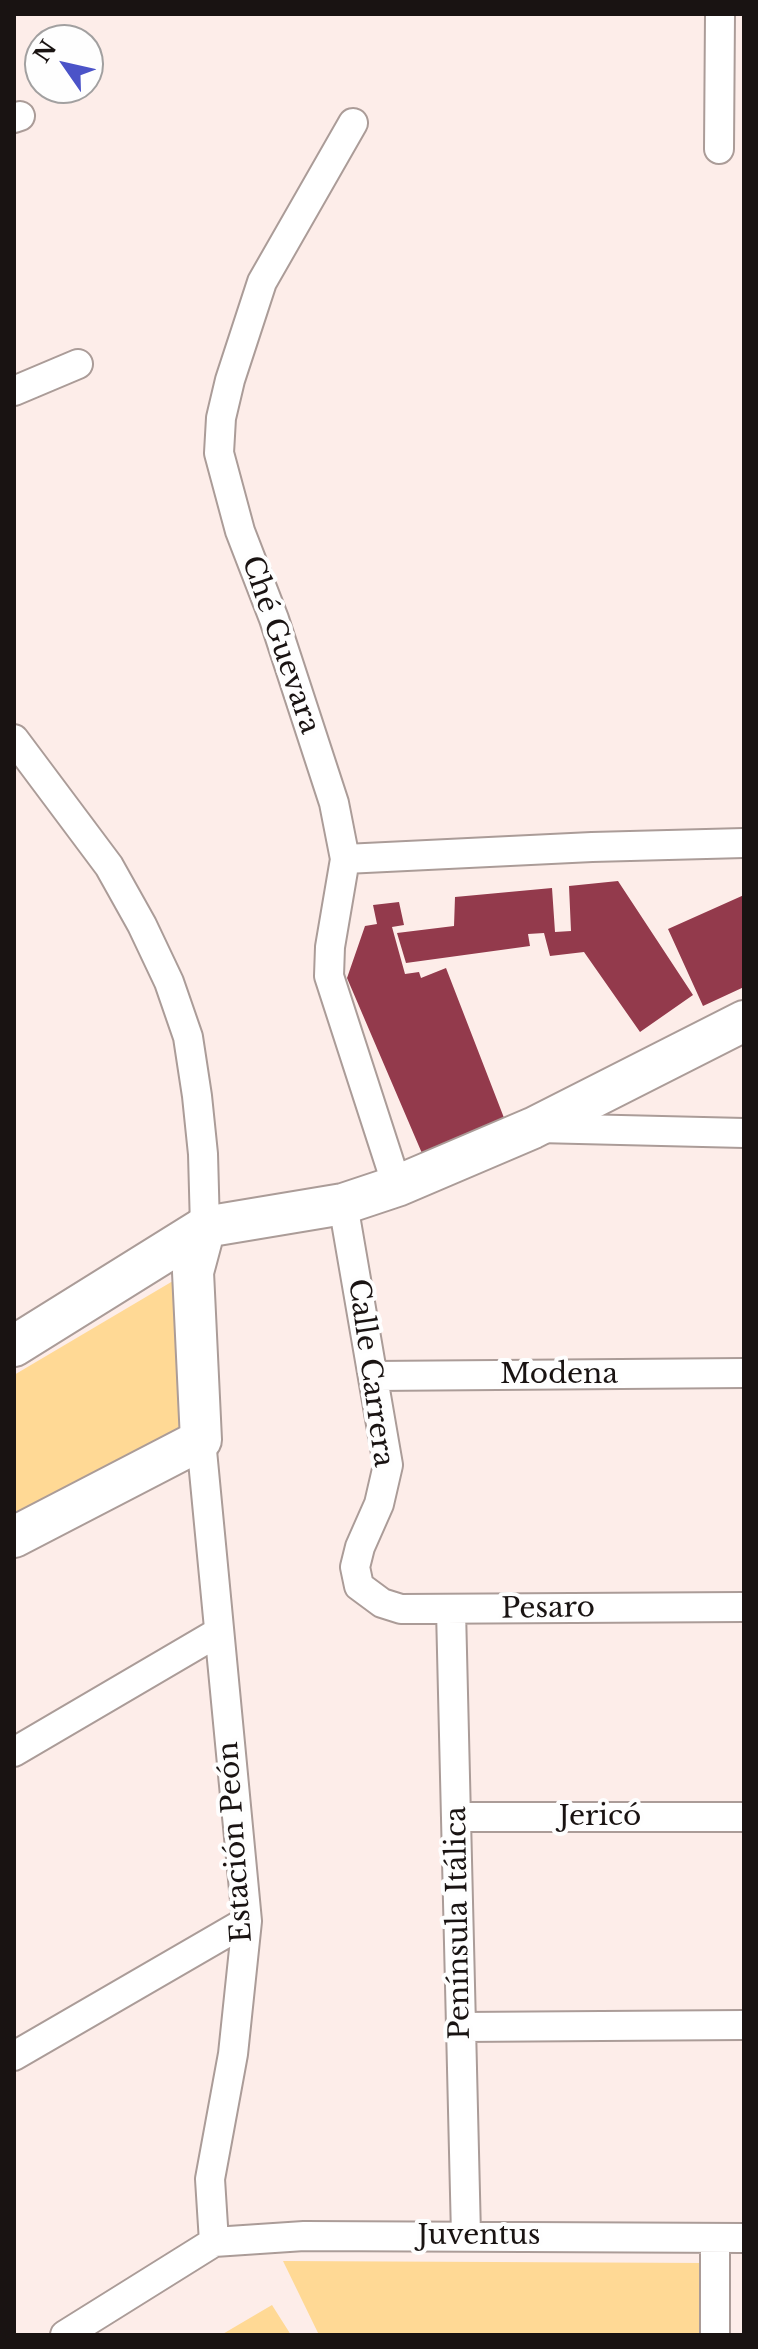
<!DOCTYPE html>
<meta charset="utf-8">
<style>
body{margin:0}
#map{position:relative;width:758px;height:2349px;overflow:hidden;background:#fdede9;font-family:"Libre Baskerville",serif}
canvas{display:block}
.frame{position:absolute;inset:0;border:16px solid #191312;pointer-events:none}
.north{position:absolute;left:24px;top:24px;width:80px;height:80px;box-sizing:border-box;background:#fefefe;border:2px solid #a2a0a0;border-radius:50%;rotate:304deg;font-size:22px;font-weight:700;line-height:32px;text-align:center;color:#191312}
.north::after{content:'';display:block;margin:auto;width:28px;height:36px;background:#4b53c8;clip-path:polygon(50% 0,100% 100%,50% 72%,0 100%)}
</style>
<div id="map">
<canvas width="758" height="2349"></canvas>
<div class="frame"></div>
<div class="north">N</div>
</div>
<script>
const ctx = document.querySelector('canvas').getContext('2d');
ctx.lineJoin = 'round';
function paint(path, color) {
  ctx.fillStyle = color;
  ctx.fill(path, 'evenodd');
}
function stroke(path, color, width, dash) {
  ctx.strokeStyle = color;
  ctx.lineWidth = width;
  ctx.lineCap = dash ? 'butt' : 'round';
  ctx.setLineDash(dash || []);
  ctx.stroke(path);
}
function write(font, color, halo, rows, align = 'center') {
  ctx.font = font + ' "Libre Baskerville",serif';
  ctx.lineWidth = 8;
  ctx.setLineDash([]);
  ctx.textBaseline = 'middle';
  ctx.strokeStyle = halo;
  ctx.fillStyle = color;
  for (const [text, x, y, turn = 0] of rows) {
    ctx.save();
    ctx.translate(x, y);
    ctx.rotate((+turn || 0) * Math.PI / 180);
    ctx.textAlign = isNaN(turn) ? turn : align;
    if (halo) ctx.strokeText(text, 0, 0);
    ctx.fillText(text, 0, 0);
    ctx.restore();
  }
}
paint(new Path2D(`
 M 178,1278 L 189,1423 L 14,1515 L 14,1375 Z
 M 283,2261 L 706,2263 L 706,2335 L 319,2335 Z
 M 272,2305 L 291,2335 L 221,2335 Z`), '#ffd995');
paint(new Path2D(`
 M 618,881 L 693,995 L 640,1032 L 584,952 L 550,956 L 544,933 L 528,934 L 530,946 L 406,963 L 397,933 L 454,926 L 455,897 L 552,888 L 555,932 L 571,931 L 569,886 Z
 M 744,895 L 744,987 L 703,1006 L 668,929 Z
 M 399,902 L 404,925 L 392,927 L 405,974 L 419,972 L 421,978 L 446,968 L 506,1123 L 427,1165 L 347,978 L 365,926 L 377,924 L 373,905 Z`), '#933a4c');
const street = new Path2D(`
 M 14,118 L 20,116
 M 353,123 L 262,282 L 230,380 L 221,418 L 219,453 L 240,531 L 274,619 L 334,803 L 345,859 L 330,947 L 329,976 L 397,1186
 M 719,149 L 720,14
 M 14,391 L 78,364
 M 14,739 L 109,866 L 142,925 L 169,982 L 188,1037 L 197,1096 L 203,1154 L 205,1227
 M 345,859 L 592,847 L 744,843
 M 538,1128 L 744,1133
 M 343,1204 L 388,1465 L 379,1504 L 360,1547 L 355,1567 L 359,1586 L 382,1603 L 401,1609 L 744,1607
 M 374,1376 L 744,1373
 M 201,1440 L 247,1921 L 233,2054 L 210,2179 L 214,2242
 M 451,1610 L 466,2235
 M 14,1752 L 217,1633
 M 456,1817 L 744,1817
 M 461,2027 L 744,2025
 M 14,2056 L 247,1921
 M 715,2239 L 715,2335
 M 65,2335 L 214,2242 L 304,2236 L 744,2238`);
const secondary = new Path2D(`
 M 14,1346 L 205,1227 L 343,1204 L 397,1186 L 533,1128 L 744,1021
 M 14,1537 L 201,1440 L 193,1272 L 205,1227`);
stroke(street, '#ab9c98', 32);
stroke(secondary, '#ab9c98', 44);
stroke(street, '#fff', 28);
stroke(secondary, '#fff', 40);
write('28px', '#191312', '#fefefe', [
 ["Ché Guevara",280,645,71],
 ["Calle Carrera",370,1373,82],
 ["Modena",559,1375],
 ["Pesaro",548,1609,-1],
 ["Jericó",600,1817],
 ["Estación Peón",236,1842,-94],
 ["Península Itálica",459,1923,-91],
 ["Juventus",479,2236]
]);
</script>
